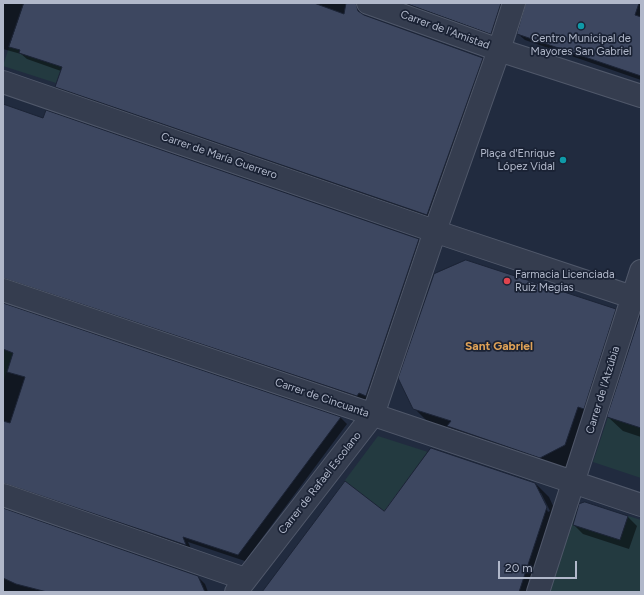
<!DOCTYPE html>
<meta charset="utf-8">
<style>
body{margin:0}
#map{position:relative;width:644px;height:595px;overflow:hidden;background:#212b3f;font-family:Figtree,sans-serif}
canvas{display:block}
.frame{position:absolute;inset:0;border:4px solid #b1b8ca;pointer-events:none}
.scale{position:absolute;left:498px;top:561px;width:79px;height:18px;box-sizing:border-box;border:2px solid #b1b8ca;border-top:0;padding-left:5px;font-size:12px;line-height:14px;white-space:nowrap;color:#b1b8ca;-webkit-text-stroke:3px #1a2234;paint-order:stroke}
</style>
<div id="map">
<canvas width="644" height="595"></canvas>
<div class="frame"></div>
<div class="scale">20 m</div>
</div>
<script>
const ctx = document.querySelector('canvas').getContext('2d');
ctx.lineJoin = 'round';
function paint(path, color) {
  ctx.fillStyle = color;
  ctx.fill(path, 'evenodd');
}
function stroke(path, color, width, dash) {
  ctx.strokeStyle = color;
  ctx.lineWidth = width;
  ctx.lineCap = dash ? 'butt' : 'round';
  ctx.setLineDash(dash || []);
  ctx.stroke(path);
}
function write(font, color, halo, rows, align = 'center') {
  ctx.font = font + ' Figtree,sans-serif';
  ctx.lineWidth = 3.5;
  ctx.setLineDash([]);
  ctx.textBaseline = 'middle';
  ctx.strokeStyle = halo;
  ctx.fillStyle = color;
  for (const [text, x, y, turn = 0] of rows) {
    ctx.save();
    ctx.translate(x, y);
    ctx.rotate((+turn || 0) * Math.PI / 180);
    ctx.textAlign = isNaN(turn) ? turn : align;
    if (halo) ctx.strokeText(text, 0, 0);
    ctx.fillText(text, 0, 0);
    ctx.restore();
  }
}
paint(new Path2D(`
 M 57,41 L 62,66 L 56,83 L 3,66 L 9,47 L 20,50 L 19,53 L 49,63 Z
 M 3,349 L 13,353 L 3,383 Z
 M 608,417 L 641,428 L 641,478 L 593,462 Z
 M 378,436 L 428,452 L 372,529 L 358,506 L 337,491 Z
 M 585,502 L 641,520 L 641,592 L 545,592 L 571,508 Z`), '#233a40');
paint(new Path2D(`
 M 3,3 L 364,3 L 362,12 L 363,16 L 482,58 L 489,65 L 434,221 L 62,93 L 56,86 L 61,71 L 27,59 L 21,54 L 3,49 Z
 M 395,3 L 510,3 L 497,40 Z
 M 527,3 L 641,3 L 641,80 L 525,40 L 518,34 Z
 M 3,105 L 419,240 L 425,246 L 373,401 L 366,399 L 364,402 L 3,286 Z
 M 3,304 L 341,418 L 347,424 L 245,561 L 188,542 L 192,551 L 3,491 Z
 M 615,310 L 630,324 L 580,460 L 555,472 L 429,423 L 414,408 Z
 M 641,318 L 641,437 L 623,431 L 608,417 Z
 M 535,483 L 549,497 L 560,521 L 537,592 L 263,592 L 384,512 ZM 539,493 L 541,493 L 550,511 L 548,512 Z
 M 3,509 L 198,577 L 205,584 L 208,592 L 3,592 Z
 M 628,517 L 637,526 L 629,549 L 583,534 L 574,525 Z`), '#0007');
const building = new Path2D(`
 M 24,3 L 314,3 L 344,14 L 346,3 L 356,3 L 358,11 L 364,15 L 483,58 L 427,215 L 55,87 L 62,67 L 19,53 L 20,50 L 9,47 Z
 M 405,3 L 501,3 L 491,34 Z
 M 526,3 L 639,3 L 635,15 L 641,17 L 641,76 L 517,34 Z
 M 3,104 L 43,118 L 46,110 L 419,239 L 366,396 L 359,393 L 357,396 L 3,278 Z
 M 466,260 L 616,309 L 584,409 L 578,407 L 565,445 L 540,458 L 447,426 L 451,421 L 413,409 L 398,378 L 434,274 Z
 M 3,303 L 341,417 L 238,555 L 183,537 L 186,545 L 3,483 L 3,421 L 10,423 L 25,377 L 7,372 L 13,353 L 3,349 Z
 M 640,316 L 641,317 L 641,428 L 607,417 Z
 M 431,448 L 535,483 L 547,507 L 519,592 L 262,592 L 345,481 L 384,511 Z
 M 585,502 L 628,516 L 620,540 L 573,525 L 579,504 Z
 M 3,508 L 198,576 L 205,592 L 47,592 L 16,584 L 3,578 Z`);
paint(building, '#3d4760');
stroke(building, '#1c2436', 1);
const minor = new Path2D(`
 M 368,3 L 499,50 L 641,96
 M 3,82 L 449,236 L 641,300
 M 3,290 L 641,505
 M 3,495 L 245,579
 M 236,592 L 373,415 L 435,231 L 499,50 L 514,3
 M 538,592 L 641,271`);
stroke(minor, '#50586a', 24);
stroke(minor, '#353d4f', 22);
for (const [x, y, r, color] of [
 [581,26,4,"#0f9aa8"],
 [563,160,4,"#0f9aa8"],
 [507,281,4,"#e0444e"]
]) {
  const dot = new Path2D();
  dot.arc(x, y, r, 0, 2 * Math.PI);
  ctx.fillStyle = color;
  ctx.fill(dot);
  stroke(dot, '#1a2234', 1.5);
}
write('11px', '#b1b8ca', '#1a2234', [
 ["Carrer de l'Amistad",445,30,20],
 ["Carrer de María Guerrero",219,156,19],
 ["Carrer de l'Atzúbia",603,390,-73],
 ["Carrer de Cincuanta",322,398,19],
 ["Carrer de Rafael Escolano",320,483,-52]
]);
write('11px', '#b1b8ca', '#1a2234', [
 ["Centro Municipal de",581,39],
 ["Mayores San Gabriel",581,52],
 ["Plaça d'Enrique",555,154,"right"],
 ["López Vidal",555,167,"right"],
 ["Farmacia Licenciada",515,275,"left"],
 ["Ruiz Megias",515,288,"left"]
]);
write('bold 12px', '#dfa257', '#1a2234', [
 ["Sant Gabriel",499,346]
]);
</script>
